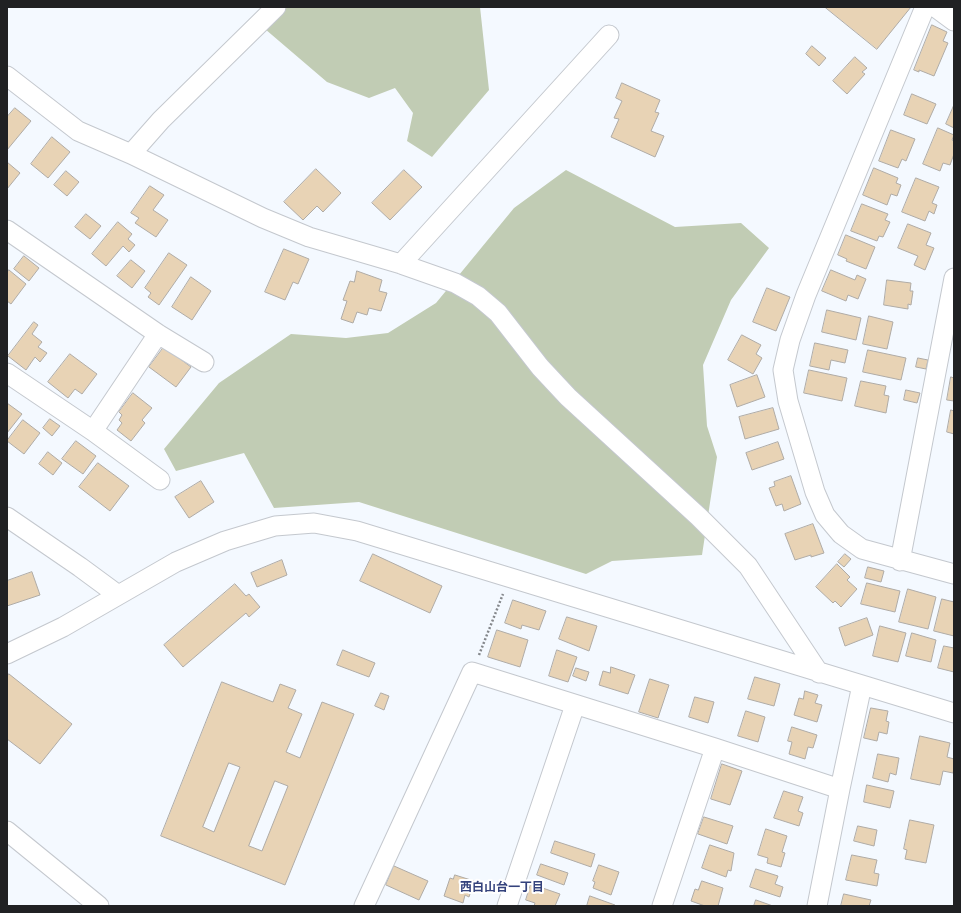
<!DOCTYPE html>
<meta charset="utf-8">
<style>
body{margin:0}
#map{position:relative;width:961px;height:913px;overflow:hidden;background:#f4f9ff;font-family:"Source Sans 3",sans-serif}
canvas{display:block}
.frame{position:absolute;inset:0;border:8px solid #202123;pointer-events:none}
</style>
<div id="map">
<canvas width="961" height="913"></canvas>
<div class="frame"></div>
</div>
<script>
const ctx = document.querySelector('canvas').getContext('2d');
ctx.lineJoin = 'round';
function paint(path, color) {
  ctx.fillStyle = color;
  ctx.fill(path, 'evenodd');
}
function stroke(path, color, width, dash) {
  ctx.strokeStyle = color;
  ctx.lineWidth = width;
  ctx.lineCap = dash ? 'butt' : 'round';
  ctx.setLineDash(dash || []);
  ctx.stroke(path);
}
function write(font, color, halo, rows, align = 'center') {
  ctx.font = font + ' "Source Sans 3","Noto Sans JP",sans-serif';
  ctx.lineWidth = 4;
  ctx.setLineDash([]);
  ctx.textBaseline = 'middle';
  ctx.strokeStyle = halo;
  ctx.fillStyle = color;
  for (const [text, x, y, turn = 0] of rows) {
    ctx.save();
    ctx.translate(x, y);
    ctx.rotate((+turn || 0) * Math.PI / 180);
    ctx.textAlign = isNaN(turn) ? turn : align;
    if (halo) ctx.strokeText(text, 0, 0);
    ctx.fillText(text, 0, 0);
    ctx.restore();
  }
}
paint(new Path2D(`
 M 287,7 L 480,7 L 489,90 L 432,157 L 407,141 L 413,113 L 395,88 L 369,98 L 327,82 L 265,29 Z
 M 566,170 L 675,227 L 741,223 L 769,248 L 731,300 L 703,365 L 707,426 L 717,457 L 702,555 L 612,561 L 586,574 L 359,502 L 274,508 L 244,453 L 176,471 L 164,449 L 219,383 L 291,334 L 346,338 L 388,333 L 436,303 L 514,208 Z`), '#c1ccb4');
const building = new Path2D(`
 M 825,7 L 911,7 L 877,49 Z
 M 932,25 L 947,32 L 943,41 L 948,43 L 934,76 L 919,70 L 919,72 L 914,70 Z
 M 812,46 L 826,58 L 819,66 L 806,54 Z
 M 855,57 L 867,68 L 862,72 L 865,74 L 847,94 L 833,81 Z
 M 622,83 L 660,100 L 655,112 L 659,113 L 651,131 L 664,136 L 655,157 L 611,137 L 619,119 L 614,118 L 622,101 L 616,98 Z
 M 912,94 L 936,104 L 927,124 L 904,115 Z
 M 954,105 L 954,128 L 946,124 Z
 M 15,108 L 31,121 L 7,150 L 7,117 Z
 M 938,128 L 954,135 L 952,140 L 954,141 L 954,154 L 950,165 L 943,163 L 940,171 L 923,164 Z
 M 891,130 L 915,139 L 906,161 L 902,159 L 898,168 L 879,161 Z
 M 52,137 L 70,152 L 48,178 L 31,164 Z
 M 7,162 L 20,173 L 7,189 Z
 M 874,168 L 898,178 L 896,183 L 901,185 L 897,196 L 891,194 L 887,205 L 863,195 Z
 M 316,169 L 341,193 L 323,212 L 317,206 L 303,220 L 284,202 Z
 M 404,170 L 422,187 L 390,220 L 372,203 Z
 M 66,171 L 79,182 L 67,196 L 54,185 Z
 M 916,178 L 939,187 L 932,203 L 937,205 L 934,214 L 929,211 L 925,221 L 902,212 Z
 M 150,186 L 164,195 L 153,210 L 168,220 L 156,237 L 135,223 L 139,218 L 131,213 Z
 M 862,204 L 888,214 L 885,220 L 890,222 L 883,237 L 879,236 L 877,241 L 851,231 Z
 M 86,214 L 101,226 L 90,239 L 75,227 Z
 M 118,222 L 132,234 L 128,239 L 135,245 L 129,252 L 123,246 L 106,266 L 92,254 Z
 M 908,224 L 931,233 L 926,245 L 934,248 L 925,270 L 914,265 L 918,256 L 898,248 Z
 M 846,235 L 875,247 L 866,269 L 846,261 L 847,259 L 838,255 Z
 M 284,249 L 309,259 L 298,284 L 293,282 L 285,300 L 265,292 Z
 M 169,253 L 187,265 L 159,305 L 148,297 L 151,293 L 145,288 Z
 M 24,256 L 39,268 L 29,281 L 14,269 Z
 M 131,260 L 145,271 L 132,288 L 117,276 Z
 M 9,270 L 26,284 L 11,304 L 7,301 L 7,273 Z
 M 831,270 L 855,280 L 857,275 L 866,279 L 858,299 L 848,295 L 846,301 L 822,291 Z
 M 357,271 L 382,280 L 379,291 L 387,293 L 381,311 L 369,308 L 367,315 L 357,312 L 353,323 L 341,319 L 347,301 L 343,300 L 350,281 L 354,282 Z
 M 191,277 L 211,291 L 192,320 L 172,307 Z
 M 887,280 L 911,283 L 910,291 L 913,291 L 911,305 L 908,304 L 908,309 L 884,305 Z
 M 767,288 L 790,297 L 776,331 L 753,322 Z
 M 827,310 L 861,318 L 856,340 L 822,332 Z
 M 869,316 L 893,322 L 887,349 L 863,344 Z
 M 34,322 L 38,325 L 32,334 L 42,342 L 38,347 L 47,353 L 40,362 L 35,357 L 26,370 L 8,356 Z
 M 742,335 L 761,345 L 756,354 L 762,358 L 753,374 L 728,360 Z
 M 815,343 L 848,350 L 845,363 L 831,360 L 829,370 L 810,366 Z
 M 164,347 L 191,367 L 176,387 L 149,367 Z
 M 868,350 L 906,358 L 901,380 L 863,372 Z
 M 70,354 L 97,374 L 82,394 L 75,389 L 68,398 L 48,382 Z
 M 918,358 L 928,360 L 926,369 L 916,367 Z
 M 809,370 L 847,378 L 842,401 L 804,393 Z
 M 757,375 L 765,397 L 737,407 L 730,385 Z
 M 951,377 L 954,378 L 954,401 L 947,400 Z
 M 861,381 L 886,386 L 884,395 L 889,396 L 886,413 L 855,406 Z
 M 906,390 L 920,393 L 917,403 L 904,400 Z
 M 133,393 L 152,408 L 142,420 L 145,423 L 131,441 L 117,430 L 122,423 L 119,420 L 122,415 L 119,412 Z
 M 7,403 L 22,414 L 7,433 Z
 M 773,408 L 779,429 L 745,439 L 739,417 Z
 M 951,410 L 954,411 L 954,434 L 947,432 Z
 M 50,419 L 60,426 L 52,436 L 43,428 Z
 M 23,420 L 40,433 L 24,454 L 7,441 Z
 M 76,441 L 96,456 L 83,474 L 62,459 Z
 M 778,442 L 784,459 L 752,470 L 746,453 Z
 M 48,452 L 62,463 L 53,475 L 39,464 Z
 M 98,463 L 129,486 L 110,511 L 79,487 Z
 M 791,476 L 801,504 L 784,511 L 782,504 L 776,506 L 769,488 L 775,486 L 774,482 Z
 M 201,481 L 214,502 L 189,518 L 175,497 Z
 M 813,524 L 824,553 L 811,557 L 811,555 L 795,560 L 785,534 Z
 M 373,554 L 442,586 L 430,613 L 360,581 Z
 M 845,554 L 851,559 L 844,567 L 838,562 Z
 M 282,560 L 287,575 L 257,587 L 251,573 Z
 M 837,564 L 850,577 L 847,580 L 857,589 L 841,607 L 835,601 L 833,603 L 816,587 Z
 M 868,567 L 884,571 L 881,582 L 865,578 Z
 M 32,572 L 40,595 L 7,606 L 7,581 Z
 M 867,583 L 900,591 L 895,612 L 861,604 Z
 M 235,584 L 246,596 L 249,594 L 260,607 L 249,617 L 246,613 L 183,667 L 164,645 Z
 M 908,589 L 936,597 L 928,629 L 899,622 Z
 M 942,599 L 954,602 L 954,636 L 934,631 Z
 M 513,600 L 546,611 L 539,630 L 522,625 L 521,629 L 505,623 Z
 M 567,617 L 597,626 L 589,651 L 559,639 Z
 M 867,618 L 873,635 L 845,646 L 839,628 Z
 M 880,626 L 906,633 L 898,662 L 873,656 Z
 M 497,630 L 528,640 L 520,667 L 488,657 Z
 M 912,633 L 936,640 L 931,662 L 906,656 Z
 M 944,646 L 954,648 L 954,672 L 938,668 Z
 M 343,650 L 375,663 L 369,677 L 337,665 Z
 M 557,650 L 577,657 L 568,682 L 549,676 Z
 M 611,667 L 635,675 L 628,694 L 599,685 L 603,671 L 610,673 Z
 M 576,668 L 589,672 L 586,681 L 573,676 Z
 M 9,674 L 72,724 L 40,764 L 7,739 L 7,677 Z
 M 755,677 L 780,684 L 774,706 L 748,699 Z
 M 650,679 L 669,685 L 658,718 L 639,712 Z
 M 222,682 L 273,702 L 280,684 L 296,690 L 288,708 L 302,714 L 286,752 L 300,758 L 322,702 L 354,714 L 285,885 L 161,836 ZM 229,763 L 240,767 L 214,832 L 203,827 ZM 275,781 L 288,786 L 262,851 L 249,846 Z
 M 805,691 L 818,695 L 815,703 L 822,705 L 817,722 L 794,715 L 799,698 L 803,699 Z
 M 381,693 L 389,696 L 384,710 L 375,706 Z
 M 695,697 L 714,702 L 708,723 L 689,717 Z
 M 871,708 L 888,711 L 886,721 L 889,722 L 887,734 L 879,732 L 877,741 L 864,738 Z
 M 746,711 L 765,717 L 758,742 L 738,736 Z
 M 792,727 L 817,735 L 813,748 L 808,747 L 805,759 L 789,754 L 792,742 L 788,741 Z
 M 920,736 L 950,743 L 947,757 L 954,759 L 954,769 L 953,773 L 943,771 L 940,785 L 911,779 Z
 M 878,754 L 899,758 L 896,775 L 890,773 L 888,782 L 873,778 Z
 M 722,764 L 742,771 L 730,805 L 711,799 Z
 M 867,785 L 894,791 L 890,808 L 864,802 Z
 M 784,791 L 803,797 L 798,811 L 803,813 L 799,826 L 774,818 Z
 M 704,817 L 733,826 L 727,844 L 698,834 Z
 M 910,820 L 934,825 L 926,863 L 905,859 L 907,850 L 904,849 Z
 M 858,826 L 877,830 L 874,846 L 854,841 Z
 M 766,829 L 787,836 L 782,852 L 785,853 L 781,867 L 767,863 L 768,858 L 758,855 Z
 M 555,841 L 595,854 L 591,867 L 551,853 Z
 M 710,845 L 734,853 L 731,871 L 728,870 L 726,877 L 702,868 Z
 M 852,855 L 877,860 L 874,873 L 879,874 L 877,886 L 846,880 Z
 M 541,864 L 568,873 L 564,885 L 537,875 Z
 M 599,865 L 619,872 L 611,895 L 593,888 L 595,882 L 593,881 Z
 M 394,866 L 428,881 L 419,900 L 386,885 Z
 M 756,869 L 778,876 L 775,884 L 783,887 L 780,897 L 750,887 Z
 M 455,875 L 474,881 L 469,897 L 465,895 L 463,903 L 444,896 L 450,878 L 453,879 Z
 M 702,881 L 723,888 L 718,906 L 705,906 L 691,901 L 695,889 L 698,890 Z
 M 531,884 L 560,894 L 555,906 L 534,906 L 535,903 L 526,900 Z
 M 844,894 L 871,900 L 869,906 L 841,906 Z
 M 590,896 L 615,905 L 614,906 L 587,906 Z
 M 756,900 L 773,906 L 754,906 Z`);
paint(building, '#e8d3b5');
stroke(building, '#afaba6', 1);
const minor = new Path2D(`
 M 925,7 L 806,295 L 790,340 L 783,370 L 788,401 L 815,492 L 825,515 L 841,534 L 862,549 L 954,574
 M 935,7 L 954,21
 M 7,76 L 78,131 L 131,154 L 263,218 L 309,237 L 401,264 L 455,283 L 478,296 L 498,313 L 540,367 L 568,397 L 699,517 L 748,566 L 819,673
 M 131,154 L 161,120 L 276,7
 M 7,230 L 158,334 L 204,362
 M 401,264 L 609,35
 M 7,373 L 93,431 L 160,480
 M 93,431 L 158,334
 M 7,517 L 80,567 L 118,595
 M 900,561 L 954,278
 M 7,654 L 63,627 L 176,562 L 225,541 L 275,526 L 314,523 L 357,531 L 954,713
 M 7,831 L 99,906
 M 364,906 L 472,672 L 715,748 L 840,789
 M 507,906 L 575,705
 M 662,906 L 715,748
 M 817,906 L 840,789 L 862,685`);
stroke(minor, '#c4c8ce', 21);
stroke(new Path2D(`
 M 479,655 L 503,594`), '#84878b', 2.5, [2, 2]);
stroke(minor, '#fff', 19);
write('bold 12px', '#34427c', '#fff', [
 ["西白山台一丁目",502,888]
]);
</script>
